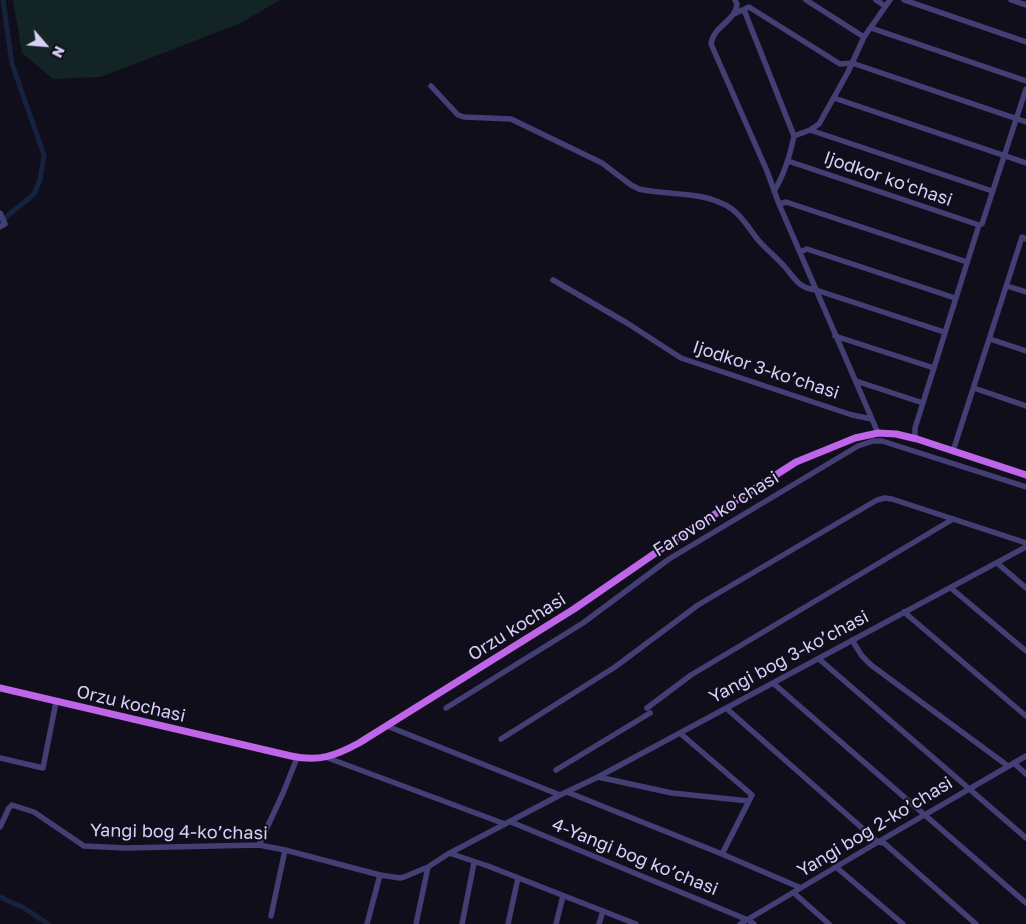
<!DOCTYPE html>
<meta charset="utf-8">
<style>
body{margin:0}
#map{position:relative;width:1026px;height:924px;overflow:hidden;background:#110e1b;font-family:"Golos Text",sans-serif}
canvas{display:block}
.north{position:absolute;left:20px;top:20px;width:50px;height:50px;-webkit-text-stroke:4px #110e1b;paint-order:stroke;rotate:117deg;font-size:14px;font-weight:700;line-height:20px;text-align:center;color:#d6cff8}
.north::after{content:'';display:block;margin:auto;width:18px;height:22px;background:#d6cff8;clip-path:polygon(50% 0,100% 100%,50% 72%,0 100%)}
</style>
<div id="map">
<canvas width="1026" height="924"></canvas>
<div class="north">N</div>
</div>
<script>
const ctx = document.querySelector('canvas').getContext('2d');
ctx.lineJoin = 'round';
function paint(path, color) {
  ctx.fillStyle = color;
  ctx.fill(path, 'evenodd');
}
function stroke(path, color, width, dash) {
  ctx.strokeStyle = color;
  ctx.lineWidth = width;
  ctx.lineCap = dash ? 'butt' : 'round';
  ctx.setLineDash(dash || []);
  ctx.stroke(path);
}
function write(font, color, halo, rows, align = 'center') {
  ctx.font = font + ' "Golos Text",sans-serif';
  ctx.lineWidth = 4;
  ctx.setLineDash([]);
  ctx.textBaseline = 'middle';
  ctx.strokeStyle = halo;
  ctx.fillStyle = color;
  for (const [text, x, y, turn = 0] of rows) {
    ctx.save();
    ctx.translate(x, y);
    ctx.rotate((+turn || 0) * Math.PI / 180);
    ctx.textAlign = isNaN(turn) ? turn : align;
    if (halo) ctx.strokeText(text, 0, 0);
    ctx.fillText(text, 0, 0);
    ctx.restore();
  }
}
paint(new Path2D(`
 M 13,0 L 280,0 L 241,23 L 101,77 L 53,79 L 22,53 Z`), '#122424');
stroke(new Path2D(`
 M 0,222 L 34,194 L 40,180 L 44,155 L 12,64 L 3,0
 M 0,897 L 24,908 L 48,924`), '#15233f', 5);
stroke(new Path2D(`
 M 735,0 L 737,4 C 736,21 713,26 711,44 L 767,171 L 779,204 L 878,433
 M 806,0 L 864,37
 M 876,0 L 885,6
 M 904,0 L 1026,42
 M 1011,0 L 1026,5
 M 744,10 L 794,136
 M 734,14 L 749,7 L 840,64 L 852,63 L 1026,122
 M 871,28 L 1026,81
 M 431,86 L 458,115 L 464,117 L 511,119 L 602,163 L 631,185 L 639,189 C 670,196 704,190 732,209 C 743,217 750,230 759,241 C 767,250 776,257 784,266 C 795,278 798,288 816,290 L 944,332
 M 834,98 L 1026,163
 M 810,130 L 992,191
 M 788,161 L 979,225
 M 774,191 C 785,174 790,155 794,136 L 810,130 L 819,124 L 848,72 L 864,37 L 890,0
 M 779,204 L 786,202 L 967,262
 M 0,213 L 5,224 L 0,227
 M 800,252 L 807,249 L 955,298
 M 553,280 L 627,323 L 681,358 L 852,415 L 872,419
 M 1007,286 L 1026,292
 M 835,336 L 934,368
 M 990,339 L 1026,351
 M 856,381 L 923,403
 M 974,388 L 1026,406
 M 915,438 L 915,428 L 979,225 L 982,224 L 1026,89
 M 953,451 L 1022,237 L 1026,239
 M 997,563 L 1026,588
 M 951,588 L 1026,651
 M 904,612 L 1026,716
 M 852,640 L 862,656 L 871,665 L 1008,766
 M 819,659 L 1026,838
 M 773,683 L 1026,903
 M 446,708 L 583,623 L 669,559 L 858,446 L 873,441 L 882,441 L 1026,487
 M 647,708 L 691,675 L 953,519
 M 726,708 L 878,842 L 884,843 L 976,924
 M 387,726 L 560,795
 M 680,733 L 752,795 L 722,854
 M 501,739 L 615,667 L 698,605 L 877,500 L 885,498 L 892,499 L 1026,543
 M 0,758 L 43,768 L 56,702
 M 328,758 L 505,824
 M 1014,763 L 1026,774
 M 556,770 L 650,713
 M 598,777 L 672,793 L 749,801
 M 567,792 L 722,854 L 801,888
 M 511,822 L 748,920 L 754,924
 M 0,827 L 9,808 L 12,805 L 34,812 L 84,846 L 126,848 L 259,845 L 285,850 L 380,875 L 400,878 L 404,877 L 428,867 L 448,854 L 560,795 L 598,777 L 1026,547
 M 259,845 L 283,793 L 297,758
 M 452,854 L 488,866 L 636,924
 M 836,867 L 903,924
 M 794,893 L 829,924
 M 271,916 L 285,850
 M 367,924 L 380,875
 M 416,924 L 428,867
 M 462,924 L 474,863
 M 508,924 L 518,878
 M 556,924 L 563,896
 M 599,924 L 603,911
 M 740,924 L 878,842 L 1026,756`), '#433f74', 5.5);
stroke(new Path2D(`
 M 0,688 L 291,756 C 319,762 335,756 359,743 L 574,609 L 670,543 L 796,462 L 833,447 L 855,438 L 878,433 L 896,434 L 917,439 L 1026,475`), '#be65e9', 7);
write('18px', '#d6cff8', '#110e1b', [
 ["Ijodkor koʻchasi",888,179,19],
 ["Ijodkor 3-koʼchasi",766,370,18],
 ["Farovon koʻchasi",716,514,-32],
 ["Orzu kochasi",517,627,-32],
 ["Yangi bog 3-koʼchasi",789,657,-28],
 ["Orzu kochasi",131,704,13],
 ["Yangi bog 2-koʼchasi",875,827,-31],
 ["Yangi bog 4-koʼchasi",179,832,1],
 ["4-Yangi bog koʼchasi",635,857,22]
]);
</script>
